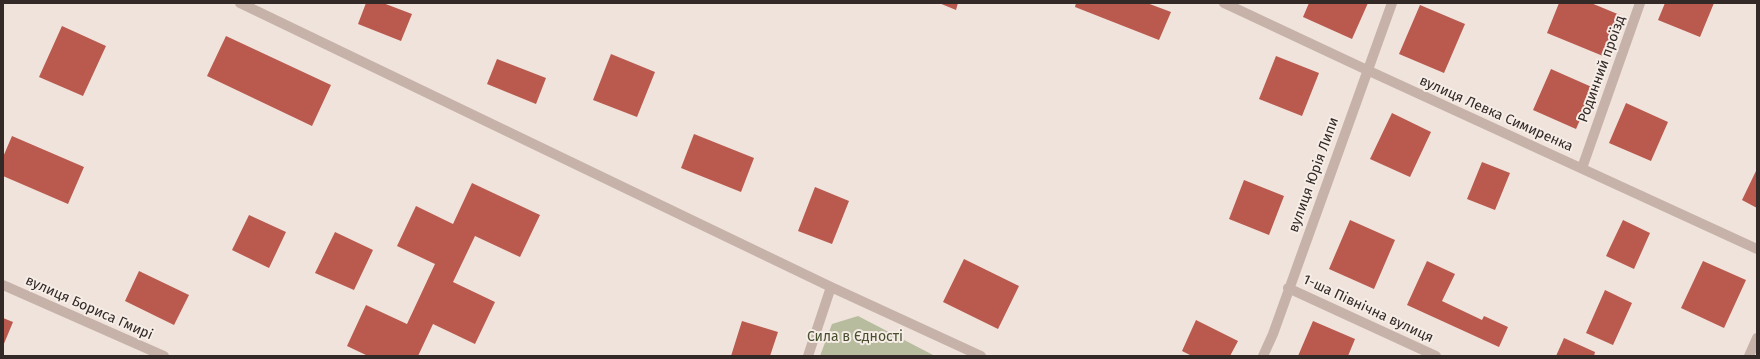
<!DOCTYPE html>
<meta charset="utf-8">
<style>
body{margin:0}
#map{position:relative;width:1760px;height:359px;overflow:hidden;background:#efe3db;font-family:"Fira Sans",sans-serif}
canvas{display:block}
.frame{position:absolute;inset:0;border:4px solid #332a28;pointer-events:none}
</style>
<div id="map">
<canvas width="1760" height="359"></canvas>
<div class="frame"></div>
</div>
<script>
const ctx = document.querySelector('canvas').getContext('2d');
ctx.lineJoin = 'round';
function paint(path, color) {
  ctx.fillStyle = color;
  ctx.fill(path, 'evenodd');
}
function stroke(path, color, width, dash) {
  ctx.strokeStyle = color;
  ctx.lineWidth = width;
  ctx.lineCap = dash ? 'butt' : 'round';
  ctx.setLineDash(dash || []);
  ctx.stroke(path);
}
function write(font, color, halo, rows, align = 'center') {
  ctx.font = font + ' "Fira Sans",sans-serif';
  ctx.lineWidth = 4;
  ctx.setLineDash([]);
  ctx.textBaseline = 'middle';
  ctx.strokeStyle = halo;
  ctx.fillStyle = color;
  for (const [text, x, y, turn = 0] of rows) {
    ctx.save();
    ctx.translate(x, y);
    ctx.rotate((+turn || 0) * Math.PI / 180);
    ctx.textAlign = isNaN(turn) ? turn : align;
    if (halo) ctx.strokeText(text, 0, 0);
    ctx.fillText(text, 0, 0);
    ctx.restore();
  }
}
paint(new Path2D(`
 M 858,316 L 935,356 L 820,356 L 832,324 Z`), '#b6bc9d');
paint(new Path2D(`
 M 366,3 L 383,3 L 412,14 L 401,41 L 358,24 Z
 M 939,3 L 958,3 L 956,10 Z
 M 1076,3 L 1147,3 L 1171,12 L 1159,40 L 1075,7 Z
 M 1309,3 L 1368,3 L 1352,39 L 1303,17 Z
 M 1559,3 L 1591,3 L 1620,15 L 1603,56 L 1547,33 Z
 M 1665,3 L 1714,3 L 1700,37 L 1658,20 Z
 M 1420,5 L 1465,24 L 1444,73 L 1399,54 Z
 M 62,26 L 106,46 L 83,96 L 39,77 Z
 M 226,36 L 331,85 L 312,126 L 207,76 Z
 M 611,54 L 655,72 L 637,117 L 593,100 Z
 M 1276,56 L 1319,73 L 1302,116 L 1259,99 Z
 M 497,59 L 546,78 L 536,104 L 487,84 Z
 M 1551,69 L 1594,88 L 1576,129 L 1533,110 Z
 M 1626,103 L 1668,122 L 1651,161 L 1609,143 Z
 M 1392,113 L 1431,132 L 1410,177 L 1370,159 Z
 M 694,134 L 754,158 L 741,192 L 681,168 Z
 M 12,136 L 84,167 L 68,204 L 3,176 L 3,157 Z
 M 1482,162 L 1510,173 L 1495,210 L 1467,199 Z
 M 1756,171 L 1757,172 L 1757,208 L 1742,200 Z
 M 1244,180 L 1284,196 L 1269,235 L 1229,219 Z
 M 472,183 L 540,215 L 520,257 L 475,236 L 453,282 L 495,302 L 475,344 L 433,324 L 418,356 L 368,356 L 347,346 L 366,305 L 407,324 L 435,264 L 397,246 L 416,206 L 453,224 Z
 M 815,187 L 849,201 L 832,244 L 798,231 Z
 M 249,215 L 286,232 L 269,268 L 232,250 Z
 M 1350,220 L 1395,240 L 1374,289 L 1329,269 Z
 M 1623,220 L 1650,233 L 1634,269 L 1606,256 Z
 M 335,232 L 373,250 L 354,290 L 315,273 Z
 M 964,259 L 1019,286 L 998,329 L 943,302 Z
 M 1427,261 L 1455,274 L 1442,301 L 1482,320 L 1484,316 L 1508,327 L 1499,347 L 1407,305 Z
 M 1703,261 L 1746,280 L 1724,328 L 1681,308 Z
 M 139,271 L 189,295 L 174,325 L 125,301 Z
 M 1605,290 L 1632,303 L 1613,345 L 1586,333 Z
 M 3,318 L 13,322 L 3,346 Z
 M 1196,320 L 1238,341 L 1230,356 L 1192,356 L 1182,351 Z
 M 742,321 L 778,332 L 770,356 L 731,356 Z
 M 1313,321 L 1355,339 L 1348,356 L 1298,356 Z
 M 1564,338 L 1595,352 L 1594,356 L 1556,356 Z`), '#ba594e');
stroke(new Path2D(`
 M 240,3 L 831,287 L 981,356
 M 1224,3 L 1367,70 L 1757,249
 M 1582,168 L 1640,3
 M 3,285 L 164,356
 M 1288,288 L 1436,356
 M 808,356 L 831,287
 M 1263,356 L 1273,334 L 1392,3
 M 1749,356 L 1757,338`), '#c6b2a8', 10);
write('14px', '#332a28', '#f7ede7', [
 ["Родинний проїзд",1602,69,-70],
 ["вулиця Левка Симиренка",1496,114,24],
 ["вулиця Юрія Липи",1314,175,-70],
 ["вулиця Бориса Гмирі",89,308,24],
 ["1-ша Північна вулиця",1368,309,25]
]);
write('14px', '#484f2e', '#f7ede7', [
 ["Сила в Єдності",855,337]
]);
</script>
